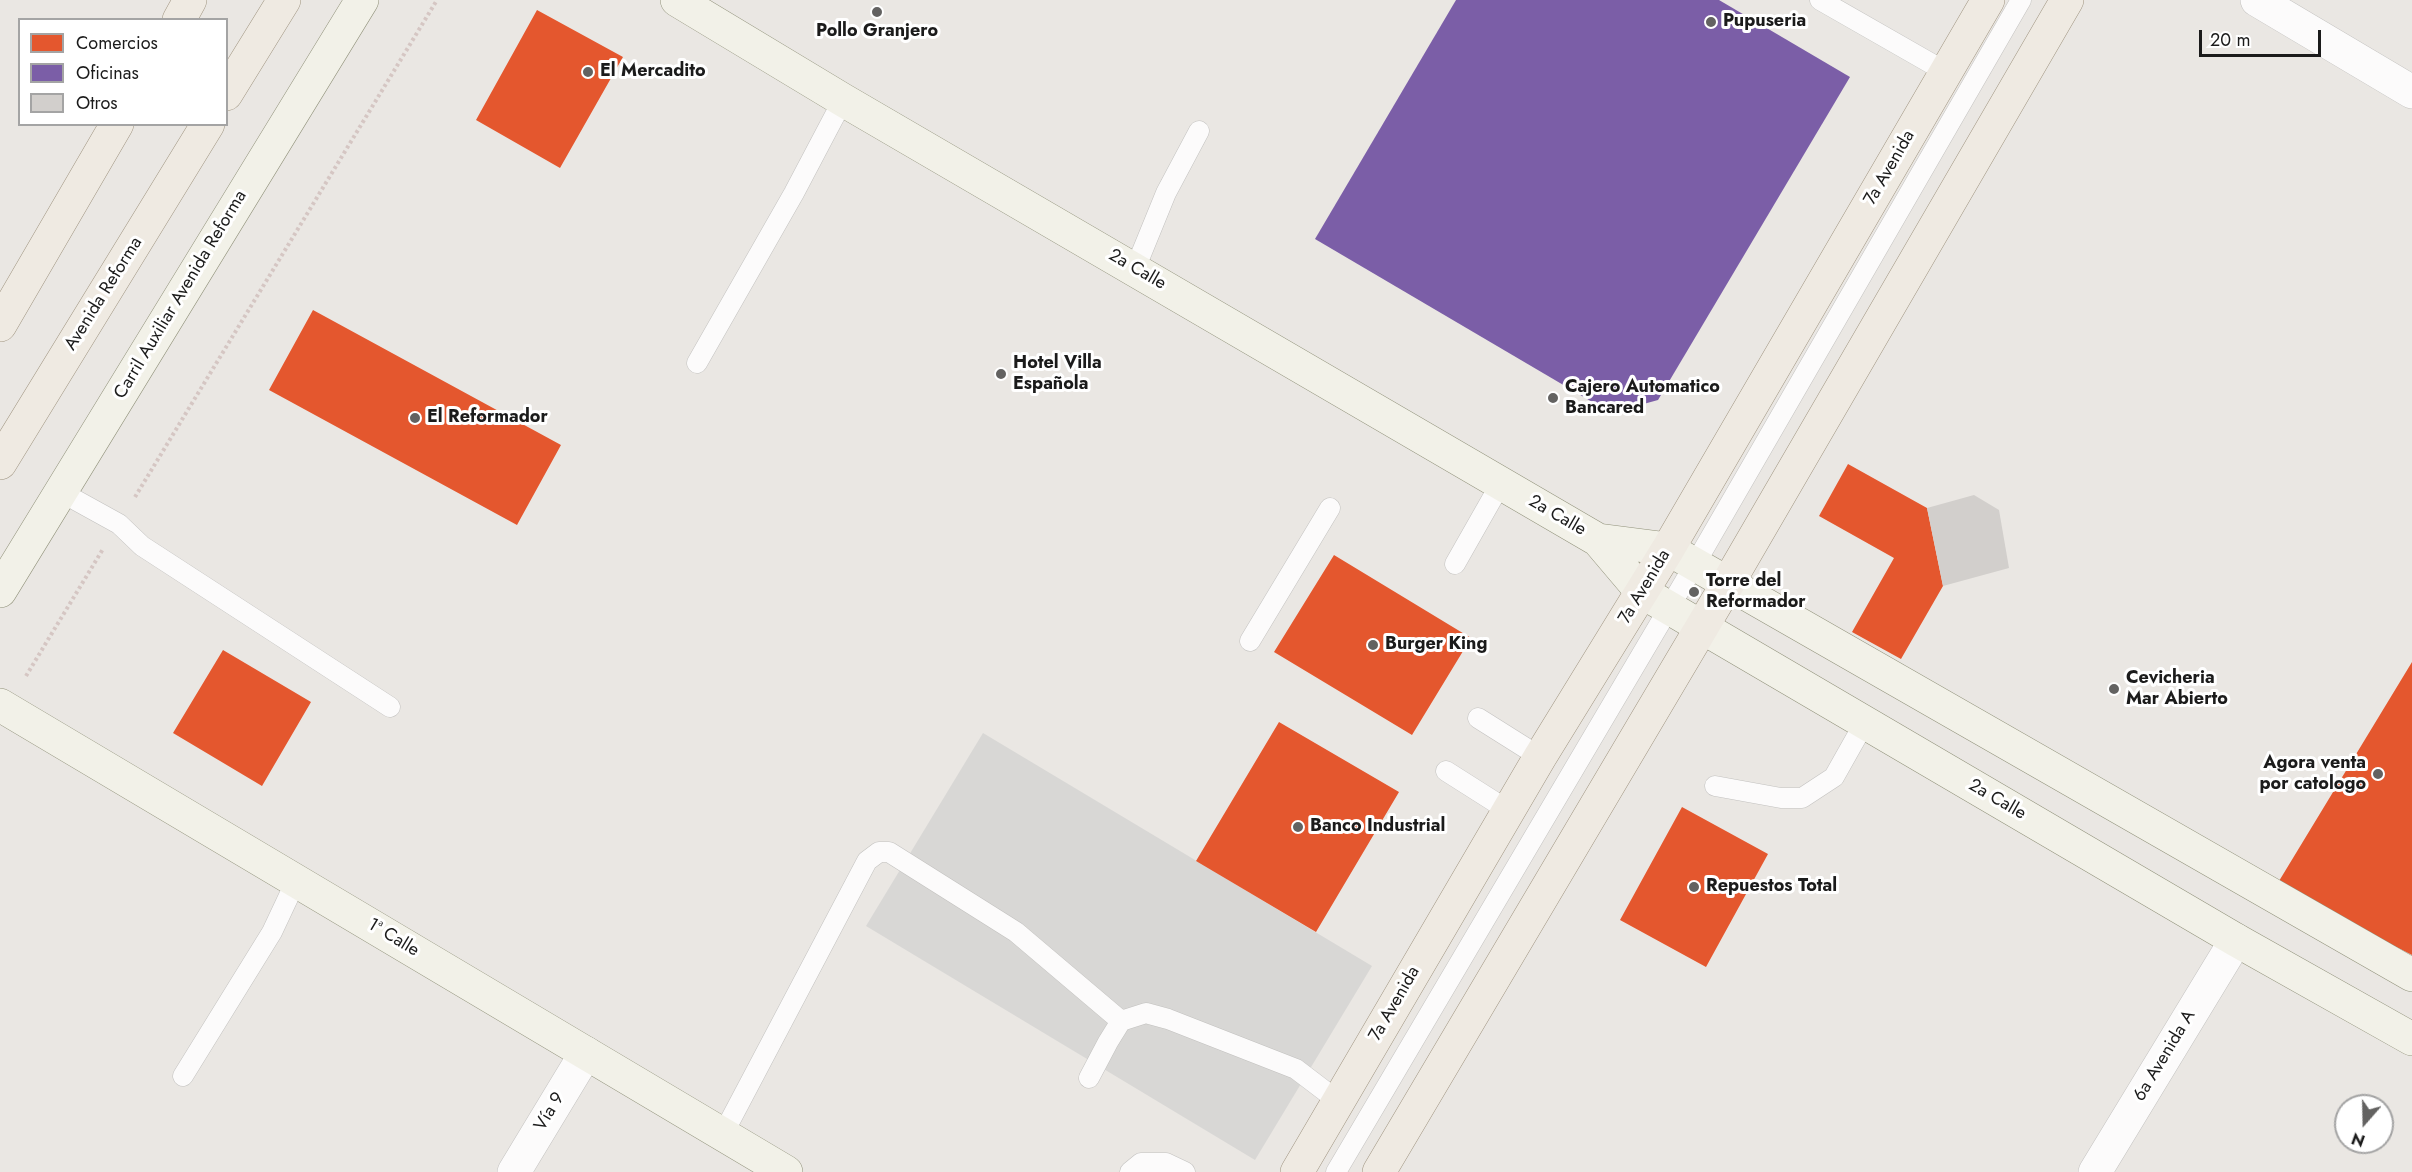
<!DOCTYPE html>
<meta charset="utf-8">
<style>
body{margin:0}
#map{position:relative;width:2412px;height:1172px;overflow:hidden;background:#eae7e3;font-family:Jost,sans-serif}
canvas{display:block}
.legend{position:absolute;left:18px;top:18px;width:210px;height:108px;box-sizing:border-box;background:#fff;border:2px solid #a4a4a4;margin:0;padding:8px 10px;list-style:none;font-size:18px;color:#1b1b1b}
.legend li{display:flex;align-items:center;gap:12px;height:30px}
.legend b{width:30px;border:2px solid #a4a4a4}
.north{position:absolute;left:2334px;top:1094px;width:60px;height:60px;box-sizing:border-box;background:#fff;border:2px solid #a4a4a4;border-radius:50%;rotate:200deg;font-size:16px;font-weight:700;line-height:24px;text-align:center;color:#1b1b1b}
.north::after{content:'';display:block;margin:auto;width:21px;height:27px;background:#636261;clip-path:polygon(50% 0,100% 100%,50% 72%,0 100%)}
.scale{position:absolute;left:2199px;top:30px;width:122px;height:27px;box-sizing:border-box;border:3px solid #1b1b1b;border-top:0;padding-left:8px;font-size:18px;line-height:21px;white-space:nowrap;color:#1b1b1b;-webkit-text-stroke:4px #fff;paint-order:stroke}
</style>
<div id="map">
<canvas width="2412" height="1172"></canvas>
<ul class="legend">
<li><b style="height:16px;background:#e4572e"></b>Comercios</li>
<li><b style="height:16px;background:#7b5ea7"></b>Oficinas</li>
<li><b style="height:16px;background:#d2cfcc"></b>Otros</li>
</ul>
<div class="north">N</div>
<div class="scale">20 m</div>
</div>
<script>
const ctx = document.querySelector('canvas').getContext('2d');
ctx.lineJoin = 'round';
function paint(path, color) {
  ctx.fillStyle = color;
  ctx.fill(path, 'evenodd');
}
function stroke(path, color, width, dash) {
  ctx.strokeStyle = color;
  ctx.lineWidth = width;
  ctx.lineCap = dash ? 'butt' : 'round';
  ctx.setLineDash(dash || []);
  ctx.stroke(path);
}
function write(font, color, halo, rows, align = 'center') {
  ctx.font = font + ' Jost,sans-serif';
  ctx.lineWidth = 6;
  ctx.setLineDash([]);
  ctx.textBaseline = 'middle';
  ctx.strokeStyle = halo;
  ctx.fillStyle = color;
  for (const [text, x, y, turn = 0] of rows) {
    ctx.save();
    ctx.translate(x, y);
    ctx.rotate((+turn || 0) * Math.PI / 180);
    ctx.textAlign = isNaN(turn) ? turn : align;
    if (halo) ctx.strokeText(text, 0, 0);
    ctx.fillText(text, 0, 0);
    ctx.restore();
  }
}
paint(new Path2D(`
 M 983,733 L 1372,966 L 1255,1160 L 866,926 Z`), '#d8d7d5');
paint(new Path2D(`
 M 537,10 L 623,57 L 560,168 L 476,120 Z
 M 313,310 L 561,445 L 517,525 L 269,390 Z
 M 1848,464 L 1927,508 L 1943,586 L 1901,659 L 1852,632 L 1894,558 L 1819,516 Z
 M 1334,555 L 1471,638 L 1412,735 L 1274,652 Z
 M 223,650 L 311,702 L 262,786 L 173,733 Z
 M 2412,662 L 2412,955 L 2276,886 Z
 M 1279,722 L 1399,792 L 1316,932 L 1196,861 Z
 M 1682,807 L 1768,854 L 1706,967 L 1620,920 Z`), '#e4572e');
paint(new Path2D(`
 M 1456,0 L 1719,0 L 1850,77 L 1658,400 L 1611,413 L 1315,239 Z`), '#7b5ea7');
paint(new Path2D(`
 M 1974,495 L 1999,510 L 2009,568 L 1943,586 L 1927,508 Z`), '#d2cfcc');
const lane = new Path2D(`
 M 1820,0 L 1946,72
 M 1135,269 L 1166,193 L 1199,131
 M 697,363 L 794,193 L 843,100
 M 61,492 L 119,524 L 142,546 L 390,707
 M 1455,564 L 1501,483
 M 1250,641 L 1330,508
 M 1478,718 L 1540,757
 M 1446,771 L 1509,811
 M 1715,786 L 1781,798 L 1802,798 L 1834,777 L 1865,722
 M 183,1076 L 272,932 L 296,881
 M 1089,1078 L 1108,1042 L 1121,1021 L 1146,1013 L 1168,1019 L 1296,1069 L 1338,1101
 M 723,1134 L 867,861 L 879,852 L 889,852 L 1016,932 L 1121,1021
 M 1130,1172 L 1141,1163 L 1166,1163 L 1185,1172
 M 1336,1172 L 1695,564 L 2021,0`);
const street = new Path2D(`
 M 2257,0 L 2412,92
 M 514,1172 L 586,1053
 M 2095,1172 L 2236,940`);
const secondary = new Path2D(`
 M 677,0 L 843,100 L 1598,540 L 1642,592 L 2236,940 L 2412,1039
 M 1598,540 L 1668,549 L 2412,975
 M 0,591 L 362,0
 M 0,705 L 786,1172`);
const primary = new Path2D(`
 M 179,20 L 190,0
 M 226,94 L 284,0
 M 0,325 L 117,124
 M 0,463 L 208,124
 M 1297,1172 L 1540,757 L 1668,549 L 1988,0
 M 1379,1172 L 1728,583 L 2067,0`);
stroke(lane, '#c2c1bf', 21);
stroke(street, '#c2c1bf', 34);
stroke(secondary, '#91927b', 34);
stroke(primary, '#9f9480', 34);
stroke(new Path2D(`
 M 135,497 L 437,0
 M 26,676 L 103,549`), '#d5c6c3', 4, [3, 3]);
stroke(lane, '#fcfbfb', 20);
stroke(street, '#fcfbfb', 33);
stroke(secondary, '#f2f1e8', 33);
stroke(primary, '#efeae2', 33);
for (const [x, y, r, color] of [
 [877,12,6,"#636261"],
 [1711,22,6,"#636261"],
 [588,72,6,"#636261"],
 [1001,374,6,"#636261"],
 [1553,398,6,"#636261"],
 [415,418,6,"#636261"],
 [1694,592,6,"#636261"],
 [1373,645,6,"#636261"],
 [2114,689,6,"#636261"],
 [2378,774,6,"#636261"],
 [1298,827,6,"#636261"],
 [1694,887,6,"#636261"]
]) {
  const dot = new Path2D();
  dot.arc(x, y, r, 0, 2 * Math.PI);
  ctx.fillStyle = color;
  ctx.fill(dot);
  stroke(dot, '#fff', 2);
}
write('bold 18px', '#1b1b1b', '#fff', [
 ["Pupuseria",1723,22],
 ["Pollo Granjero",877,32,"center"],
 ["El Mercadito",600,72],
 ["Hotel Villa",1013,364],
 ["Española",1013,385],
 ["Cajero Automatico",1565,388],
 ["Bancared",1565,409],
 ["El Reformador",427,418],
 ["Torre del",1706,582],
 ["Reformador",1706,603],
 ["Burger King",1385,645],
 ["Cevicheria",2126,679],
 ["Mar Abierto",2126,700],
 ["Agora venta",2366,764,"right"],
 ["por catologo",2366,785,"right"],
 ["Banco Industrial",1310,827],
 ["Repuestos Total",1706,887]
], 'left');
write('18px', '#1b1b1b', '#fff', [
 ["7a Avenida",1890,168,-60],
 ["2a Calle",1137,270,30],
 ["Avenida Reforma",104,294,-58],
 ["Carril Auxiliar Avenida Reforma",181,295,-59],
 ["2a Calle",1557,516,30],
 ["7a Avenida",1645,587,-59],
 ["2a Calle",1997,800,30],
 ["1ª Calle",393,938,31],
 ["7a Avenida",1395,1004,-60],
 ["6a Avenida A",2165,1056,-59],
 ["Vía 9",550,1112,-59]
]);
</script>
